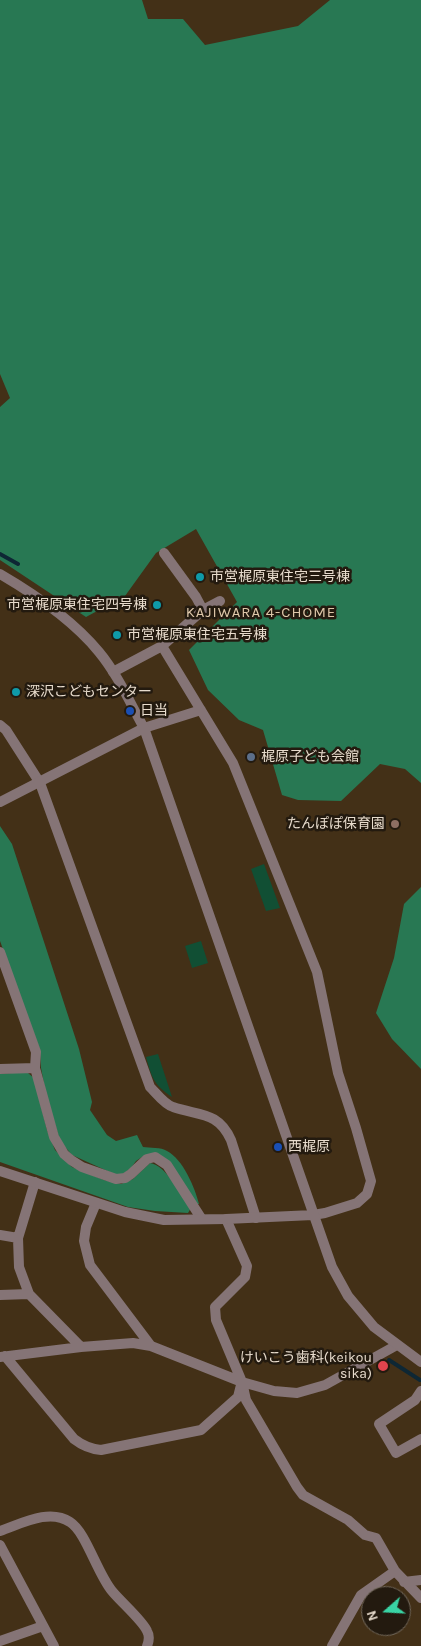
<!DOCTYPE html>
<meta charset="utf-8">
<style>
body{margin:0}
#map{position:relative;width:421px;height:1646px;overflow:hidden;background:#433017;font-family:Karla,sans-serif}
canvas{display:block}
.north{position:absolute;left:361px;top:1586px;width:50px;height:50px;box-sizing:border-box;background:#231a0f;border:1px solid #72685b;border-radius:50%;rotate:251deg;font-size:14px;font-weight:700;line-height:20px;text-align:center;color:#e8dccd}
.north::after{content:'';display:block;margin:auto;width:18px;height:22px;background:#39d4a5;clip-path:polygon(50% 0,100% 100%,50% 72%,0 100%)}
</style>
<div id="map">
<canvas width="421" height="1646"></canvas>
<div class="north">N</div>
</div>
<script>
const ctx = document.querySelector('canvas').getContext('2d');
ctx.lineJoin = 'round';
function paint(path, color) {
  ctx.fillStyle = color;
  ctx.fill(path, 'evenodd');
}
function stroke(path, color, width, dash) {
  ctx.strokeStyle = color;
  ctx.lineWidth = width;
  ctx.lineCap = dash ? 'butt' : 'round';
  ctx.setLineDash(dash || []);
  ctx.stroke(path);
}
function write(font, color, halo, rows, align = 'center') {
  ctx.font = font + ' Karla,"Noto Sans JP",sans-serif';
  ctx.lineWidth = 5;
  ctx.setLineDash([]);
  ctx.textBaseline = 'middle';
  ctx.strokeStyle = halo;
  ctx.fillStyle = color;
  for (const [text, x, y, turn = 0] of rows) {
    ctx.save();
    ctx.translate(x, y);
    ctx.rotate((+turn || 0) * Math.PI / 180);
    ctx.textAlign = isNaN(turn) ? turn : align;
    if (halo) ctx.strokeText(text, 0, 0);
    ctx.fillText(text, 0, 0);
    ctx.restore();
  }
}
paint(new Path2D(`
 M 264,864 L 280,908 L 266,911 L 251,869 Z
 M 201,941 L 208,963 L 192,968 L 185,946 Z
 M 158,1054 L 172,1097 C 153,1084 152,1078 146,1057 Z`), '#114f34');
paint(new Path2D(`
 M 0,0 L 142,0 L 148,19 L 183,19 L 205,45 L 298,26 L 330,0 L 421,0 L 421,783 L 405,769 L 380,764 L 341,801 L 298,800 L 282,795 L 263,730 L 239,720 L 208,690 L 189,650 L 237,602 L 196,529 L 156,553 L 125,596 L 86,617 L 0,560 L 0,407 L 10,398 L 0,374 Z
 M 0,826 L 12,844 L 79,1049 L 92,1102 L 90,1110 L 107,1135 L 116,1141 L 137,1135 L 143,1147 C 150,1148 161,1147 167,1151 C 183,1159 195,1188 199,1204 L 195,1204 L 172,1165 L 145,1155 L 136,1161 L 131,1168 L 123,1174 L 114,1174 L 72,1155 L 60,1141 L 46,1094 L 41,1068 L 40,1050 L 0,941 Z
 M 421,887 L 421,1153 L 421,1069 L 392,1039 L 376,1013 L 394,958 L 404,904 Z
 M 12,1073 L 28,1073 L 34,1078 L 47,1130 L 55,1150 L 72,1167 L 104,1180 L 121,1184 L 133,1179 L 150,1163 C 166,1165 181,1195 191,1208 L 188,1213 L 155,1211 L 128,1207 L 0,1162 L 0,1074 Z`), '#287853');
stroke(new Path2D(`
 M 0,554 L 18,564
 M 389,1360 L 420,1380`), '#0e2734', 4);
stroke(new Path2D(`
 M 164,553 L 196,597 L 203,610
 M 162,646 L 233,763 L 317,972 L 338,1073 L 356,1128 L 371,1181 L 367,1194 L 357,1203 L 325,1213 L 313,1215
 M 113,672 L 162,646 L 203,610 L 220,601
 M 0,725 L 6,730 L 40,783 L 150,1087 C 156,1093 165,1105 173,1107 C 199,1116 218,1111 231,1140 L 256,1218
 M 144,728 L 201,710
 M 0,952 L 36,1052 L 35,1068 L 54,1137 L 64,1154 L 71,1160 L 82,1167 L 116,1179 L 125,1178 L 131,1174 L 147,1159 L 155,1157 L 167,1165 L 201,1218
 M 0,1069 L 35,1068
 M 35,1182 L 18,1238 L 19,1267 L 29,1294 L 81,1347
 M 96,1203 L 86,1227 L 84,1241 L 90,1265 L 151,1346
 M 226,1219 L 247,1266 L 245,1277 L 215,1307 L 216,1320 L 242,1382 L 246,1400 L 297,1487 L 303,1495 L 348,1520 L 365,1535 L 376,1538 L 395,1571 L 421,1598
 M 0,1235 L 18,1238
 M 0,1295 L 29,1294
 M 5,1356 L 74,1439 C 83,1446 90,1449 101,1450 L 201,1430 L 238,1397 L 241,1385
 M 0,1357 L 81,1347 L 133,1343 L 151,1346 L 242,1382 L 274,1391 L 297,1393 L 325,1385 L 397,1345
 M 421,1391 L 415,1400 L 379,1424 L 396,1453 L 421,1439
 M 0,1531 C 21,1524 49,1508 70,1522 C 86,1532 97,1573 112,1591 C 120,1601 143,1621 147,1631 C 150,1636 149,1641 147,1646
 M 0,1545 L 54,1646
 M 404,1582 L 421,1580
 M 0,1641 L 43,1626
 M 332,1646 L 361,1595 L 395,1571`), '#857476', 10);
stroke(new Path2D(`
 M 0,574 C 36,595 73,620 99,652 C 118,675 130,703 144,728 L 332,1267 L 348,1296 L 374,1327 L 421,1362
 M 0,802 L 144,728
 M 0,1171 L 125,1212 L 164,1220 L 226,1219 L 313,1215`), '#857476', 10);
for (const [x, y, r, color] of [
 [200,577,5,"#0f9aa8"],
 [157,605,5,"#0f9aa8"],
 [117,635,5,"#0f9aa8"],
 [16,692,5,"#0f9aa8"],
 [130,711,5,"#1a4fb4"],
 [251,757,5,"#5c6f8a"],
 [395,824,5,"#8d6e63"],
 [278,1147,5,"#1a4fb4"],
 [383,1366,6,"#e0444e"]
]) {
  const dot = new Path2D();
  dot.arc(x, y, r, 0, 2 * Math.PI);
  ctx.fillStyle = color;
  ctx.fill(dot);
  stroke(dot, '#231a0f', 2);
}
write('14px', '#e8dccd', '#231a0f', [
 ["市営梶原東住宅三号棟",210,577],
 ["市営梶原東住宅四号棟",147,605,"right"],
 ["市営梶原東住宅五号棟",127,635],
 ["深沢こどもセンター",26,692],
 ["日当",140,711],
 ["梶原子ども会館",261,757],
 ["たんぽぽ保育園",385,824,"right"],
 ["西梶原",288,1147],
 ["けいこう歯科(keikou",372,1358,"right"],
 ["sika)",372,1374,"right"]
], 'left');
ctx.letterSpacing = '1px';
write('15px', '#dec7a9', '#231a0f', [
 ["KAJIWARA 4-CHOME",261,613]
]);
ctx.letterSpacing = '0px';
</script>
